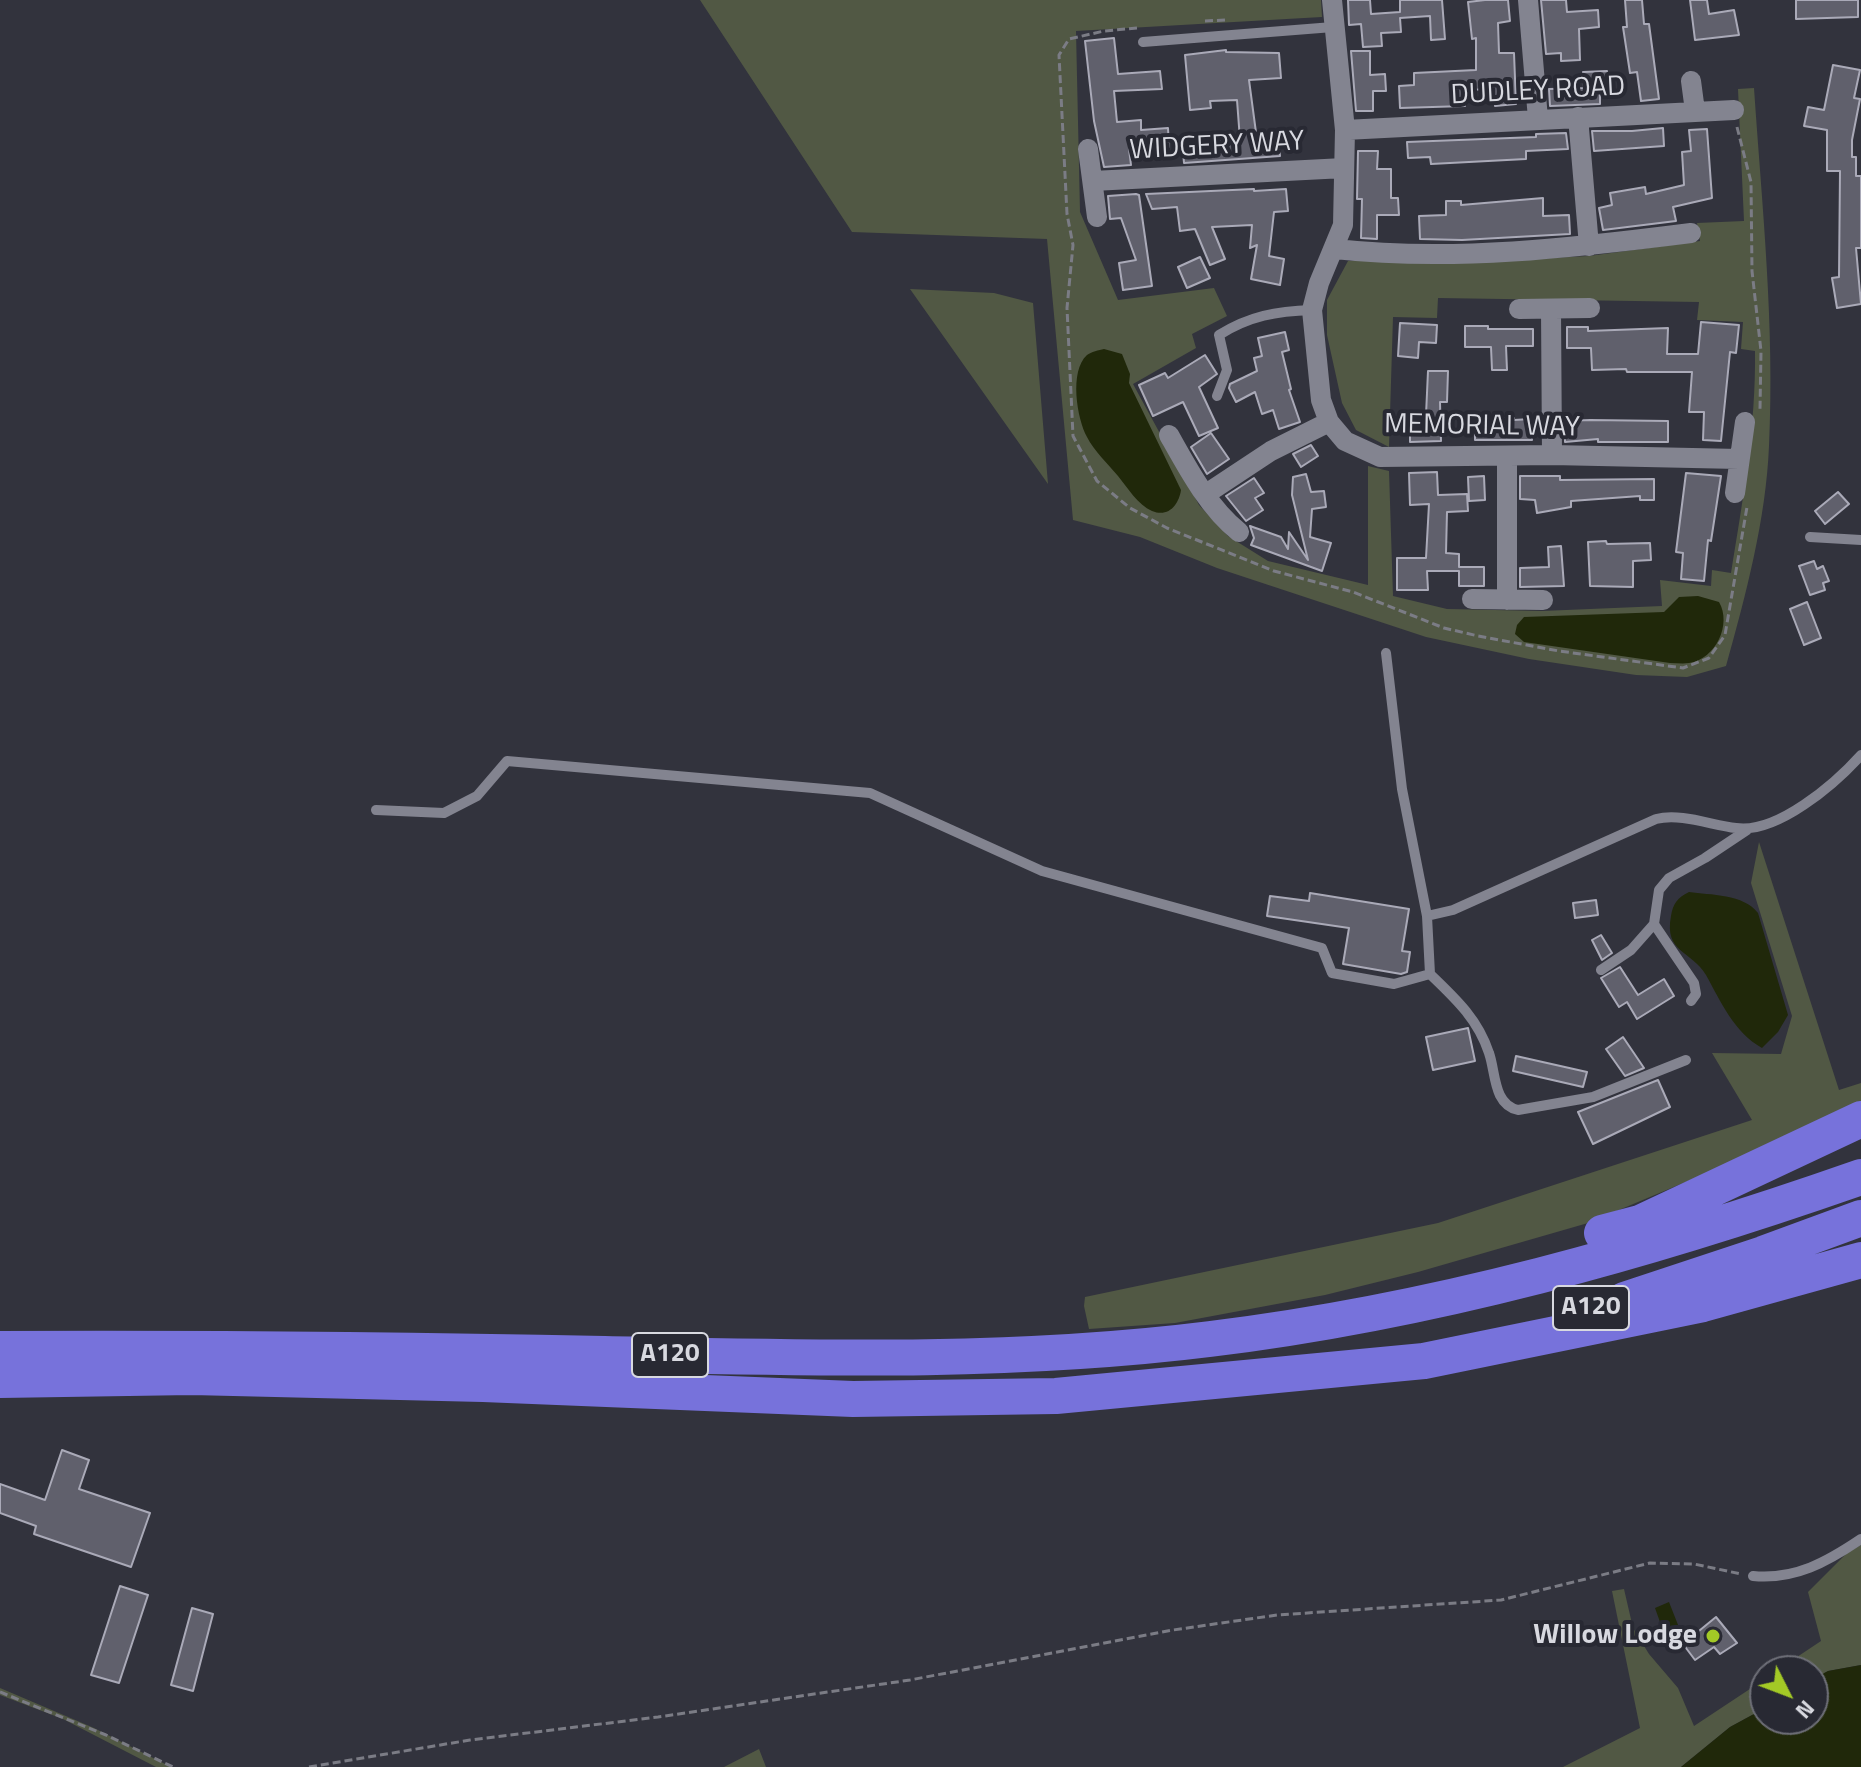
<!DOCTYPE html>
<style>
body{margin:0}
#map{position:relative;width:1861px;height:1767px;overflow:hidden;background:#32333d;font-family:"Titillium Web",sans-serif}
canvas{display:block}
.north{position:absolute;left:1749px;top:1655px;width:80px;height:80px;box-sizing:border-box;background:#282933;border:2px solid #6e6f78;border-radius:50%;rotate:132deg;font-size:22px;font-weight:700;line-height:32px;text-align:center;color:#d8d9e0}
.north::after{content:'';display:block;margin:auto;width:28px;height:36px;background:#a3c926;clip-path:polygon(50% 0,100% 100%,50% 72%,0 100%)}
</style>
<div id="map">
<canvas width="1861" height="1767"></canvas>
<div class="north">N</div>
</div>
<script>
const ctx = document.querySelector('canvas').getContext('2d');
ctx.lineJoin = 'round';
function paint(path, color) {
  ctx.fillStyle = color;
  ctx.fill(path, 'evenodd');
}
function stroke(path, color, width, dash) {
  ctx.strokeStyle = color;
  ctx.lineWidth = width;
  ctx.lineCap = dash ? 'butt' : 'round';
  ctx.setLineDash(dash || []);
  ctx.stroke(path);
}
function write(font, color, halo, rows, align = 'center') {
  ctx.font = font + ' "Titillium Web",sans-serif';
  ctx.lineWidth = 8;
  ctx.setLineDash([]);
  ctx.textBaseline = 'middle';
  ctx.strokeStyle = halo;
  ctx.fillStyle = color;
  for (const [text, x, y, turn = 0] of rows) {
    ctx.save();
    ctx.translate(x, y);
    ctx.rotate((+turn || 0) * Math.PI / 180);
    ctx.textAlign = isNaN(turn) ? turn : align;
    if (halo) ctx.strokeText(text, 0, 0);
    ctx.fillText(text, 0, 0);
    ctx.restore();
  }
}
paint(new Path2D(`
 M 700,0 L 1321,0 L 1322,17 L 1076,31 L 1080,212 L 1118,300 L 1214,288 L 1227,316 L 1192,334 L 1196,348 L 1133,384 L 1199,505 L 1228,536 L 1268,561 L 1368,585 L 1368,466 L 1389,471 L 1393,596 L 1447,609 L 1542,611 L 1662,606 L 1660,580 L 1711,586 L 1712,570 L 1731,573 C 1743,499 1756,426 1755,351 L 1741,349 L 1743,322 L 1697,320 L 1699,302 L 1438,298 L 1437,318 L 1393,317 L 1389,447 L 1356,430 L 1342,403 L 1327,335 L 1327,300 L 1348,261 L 1512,260 L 1589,256 L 1700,241 L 1697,223 L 1744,221 L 1738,89 L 1754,88 C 1762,206 1775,327 1769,446 C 1766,519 1746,595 1726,666 L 1687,677 L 1636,675 L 1529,659 L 1426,637 L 1217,568 L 1140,537 L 1073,520 L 1047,239 L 852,232 Z
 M 910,289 L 994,293 L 1033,303 L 1048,484 Z
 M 1759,842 L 1839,1090 L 1861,1083 L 1861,1104 L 1807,1131 L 1588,1223 L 1418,1272 L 1325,1295 L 1175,1323 L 1089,1329 L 1084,1306 L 1085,1297 L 1438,1223 L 1752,1120 L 1712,1053 L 1781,1054 L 1792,1016 L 1751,883 Z
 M 1861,1545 L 1861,1665 L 1828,1671 L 1813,1680 L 1813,1671 L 1776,1671 L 1821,1641 L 1808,1592 L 1847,1553 Z
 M 1624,1589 L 1633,1628 L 1649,1654 L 1678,1688 L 1694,1726 L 1765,1679 L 1765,1708 L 1730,1727 L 1681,1767 L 1563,1767 L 1640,1728 L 1612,1591 Z
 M 0,1688 L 94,1728 L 171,1767 L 156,1767 L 63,1719 L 0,1695 Z
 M 759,1749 L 766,1767 L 724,1767 Z`), '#515844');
paint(new Path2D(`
 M 1104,349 L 1122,354 L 1130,374 L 1129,383 L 1181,490 C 1179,504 1169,518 1152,511 C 1138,505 1127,487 1118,476 C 1108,464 1094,451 1087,437 C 1077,419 1069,371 1087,355 C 1091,352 1099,350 1104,349 Z
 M 1698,596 L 1719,602 C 1732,624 1716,659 1689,663 C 1683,664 1676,663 1670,663 L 1524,642 L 1515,634 L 1517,625 L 1524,617 L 1664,612 L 1679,597 Z
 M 1689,892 C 1710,895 1744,894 1758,913 L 1788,1015 L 1778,1032 L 1762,1048 C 1734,1032 1721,1002 1706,975 C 1691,950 1664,953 1671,916 C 1673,904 1677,898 1689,892 Z
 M 1669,1602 L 1680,1630 L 1665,1636 L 1655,1608 Z
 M 1861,1665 L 1861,1767 L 1681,1767 L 1730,1727 L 1765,1708 L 1765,1719 L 1813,1719 L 1813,1679 L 1828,1671 Z`), '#20280a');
const building = new Path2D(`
 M 1348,0 L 1370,0 L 1371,14 L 1400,12 L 1400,0 L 1442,0 L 1445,39 L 1431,40 L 1430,16 L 1400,18 L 1401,32 L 1381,33 L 1382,46 L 1363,47 L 1361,24 L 1349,25 Z
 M 1485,0 L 1508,0 L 1510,21 L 1498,23 L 1499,53 L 1514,53 L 1516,104 L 1495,106 L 1494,89 L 1464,90 L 1465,106 L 1400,108 L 1399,86 L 1414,85 L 1414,73 L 1476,70 L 1476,38 L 1472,39 L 1468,2 Z
 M 1541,0 L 1566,0 L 1567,12 L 1598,10 L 1599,27 L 1579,29 L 1580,60 L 1561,61 L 1561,53 L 1546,54 Z
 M 1625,0 L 1642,0 L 1644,24 L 1649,24 L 1659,99 L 1641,101 L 1637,72 L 1630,73 L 1623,27 L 1627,27 Z
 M 1690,0 L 1707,0 L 1709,14 L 1734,10 L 1739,35 L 1695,40 Z
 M 1796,0 L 1858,0 L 1858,17 L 1796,19 Z
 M 1114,38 L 1118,74 L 1160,71 L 1162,89 L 1114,91 L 1117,122 L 1141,120 L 1141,130 L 1168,128 L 1169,147 L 1129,149 L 1131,165 L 1104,167 L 1094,121 L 1085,41 Z
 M 1226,50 L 1226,52 L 1279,53 L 1281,78 L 1249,80 L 1257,140 L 1278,138 L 1280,156 L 1184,163 L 1182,140 L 1213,137 L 1214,142 L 1240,140 L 1237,100 L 1210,101 L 1211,108 L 1190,110 L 1185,55 Z
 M 1351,51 L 1370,51 L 1370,75 L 1385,74 L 1386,91 L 1373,91 L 1373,111 L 1356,111 Z
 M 1833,65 L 1860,70 L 1854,98 L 1860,99 L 1852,140 L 1852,157 L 1856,157 L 1856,176 L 1861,176 L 1861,248 L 1856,248 L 1861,304 L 1837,308 L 1832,278 L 1839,277 L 1840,171 L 1827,171 L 1827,130 L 1804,126 L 1808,107 L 1824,110 Z
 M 1607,71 L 1608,90 L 1600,91 L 1600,104 L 1550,106 L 1549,89 L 1584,88 L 1583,72 Z
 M 1663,128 L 1664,146 L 1594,151 L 1592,131 L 1632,131 Z
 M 1707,129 L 1712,198 L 1673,207 L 1676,221 L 1603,230 L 1599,208 L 1612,205 L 1610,193 L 1645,187 L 1646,194 L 1684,185 L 1682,152 L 1691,151 L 1689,130 Z
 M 1566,133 L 1568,149 L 1526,151 L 1526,159 L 1431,164 L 1430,157 L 1408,158 L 1407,142 L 1536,137 L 1536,134 Z
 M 1358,151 L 1378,151 L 1377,169 L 1391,169 L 1391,198 L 1398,198 L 1399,215 L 1377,215 L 1377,239 L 1361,238 L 1362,199 L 1357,199 Z
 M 1254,189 L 1254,191 L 1286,189 L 1288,211 L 1274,212 L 1269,256 L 1284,259 L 1280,285 L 1251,279 L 1257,245 L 1250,248 L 1252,225 L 1212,227 L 1225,259 L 1210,265 L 1195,229 L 1180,231 L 1177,207 L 1152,209 L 1146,194 Z
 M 1136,194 L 1139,195 L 1152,286 L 1123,290 L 1119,263 L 1136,260 L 1121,218 L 1110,219 L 1108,196 Z
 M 1543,198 L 1543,216 L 1569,215 L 1570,234 L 1462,240 L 1420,239 L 1419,216 L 1446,215 L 1446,201 L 1461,201 L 1461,205 Z
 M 1200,257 L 1210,278 L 1187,288 L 1178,267 Z
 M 1701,322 L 1739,325 L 1736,353 L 1730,352 L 1721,441 L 1703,440 L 1704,412 L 1689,412 L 1692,372 L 1627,372 L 1626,369 L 1592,370 L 1591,348 L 1567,348 L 1567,327 L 1588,327 L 1588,331 L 1668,328 L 1667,354 L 1698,354 Z
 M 1400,323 L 1437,325 L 1436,343 L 1419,342 L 1418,358 L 1398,356 Z
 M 1465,326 L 1488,326 L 1488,329 L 1533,329 L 1533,346 L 1506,346 L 1507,370 L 1492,370 L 1491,347 L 1465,347 Z
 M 1285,332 L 1289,350 L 1282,352 L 1291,389 L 1289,390 L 1300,422 L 1279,429 L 1273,410 L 1262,414 L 1255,392 L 1236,402 L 1229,388 L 1230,384 L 1257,371 L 1254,358 L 1262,356 L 1258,338 Z
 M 1205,355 L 1217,374 L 1199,387 L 1218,428 L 1199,436 L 1183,402 L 1153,416 L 1139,385 L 1165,373 L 1168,378 Z
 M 1428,371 L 1448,371 L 1447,402 L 1440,402 L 1441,441 L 1410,442 L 1410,415 L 1426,415 Z
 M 1514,418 L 1514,420 L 1531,419 L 1532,440 L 1475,440 L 1475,419 Z
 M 1590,420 L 1668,421 L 1668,442 L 1598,442 L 1598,439 L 1565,442 L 1565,421 Z
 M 1211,433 L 1229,459 L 1207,474 L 1191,447 Z
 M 1311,445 L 1318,456 L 1301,467 L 1293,454 Z
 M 1437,472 L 1438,495 L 1467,494 L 1468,511 L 1447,512 L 1446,553 L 1459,554 L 1459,567 L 1484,567 L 1484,586 L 1459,586 L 1459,571 L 1427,571 L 1428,590 L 1397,590 L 1397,558 L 1426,558 L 1429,504 L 1410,505 L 1409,473 Z
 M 1686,473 L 1721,476 L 1711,541 L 1708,540 L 1704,581 L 1681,579 L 1683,553 L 1676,552 Z
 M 1306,474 L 1311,492 L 1324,491 L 1326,507 L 1312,509 L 1310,537 L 1331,543 L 1322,571 L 1251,545 L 1254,538 L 1250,526 L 1281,537 L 1288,549 L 1289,532 L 1308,560 L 1292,495 L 1293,477 Z
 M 1484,476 L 1485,500 L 1469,501 L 1468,477 Z
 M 1520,476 L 1560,476 L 1560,480 L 1654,479 L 1654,500 L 1640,500 L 1640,496 L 1571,501 L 1571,507 L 1537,513 L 1535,500 L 1520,499 Z
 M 1254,478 L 1264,493 L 1255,498 L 1263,510 L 1246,521 L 1226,496 Z
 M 1838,492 L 1849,504 L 1825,524 L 1815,511 Z
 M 1606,541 L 1607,544 L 1650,543 L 1651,560 L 1633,561 L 1633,587 L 1590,586 L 1588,542 Z
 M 1561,546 L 1564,586 L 1520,587 L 1520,568 L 1549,567 L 1548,547 Z
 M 1814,561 L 1817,569 L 1823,566 L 1829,581 L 1823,583 L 1825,590 L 1810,595 L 1799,566 Z
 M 1807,602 L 1821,638 L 1804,645 L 1790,609 Z
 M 1310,893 L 1409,909 L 1402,951 L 1410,952 L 1407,972 L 1401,974 L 1343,964 L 1349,928 L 1267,916 L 1270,896 L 1309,901 Z
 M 1596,900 L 1598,915 L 1575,918 L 1573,903 Z
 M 1601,935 L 1612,953 L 1602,960 L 1592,940 Z
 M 1620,967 L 1638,995 L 1664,979 L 1674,996 L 1637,1019 L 1627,1002 L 1619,1007 L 1601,978 Z
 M 1468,1028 L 1475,1061 L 1433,1070 L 1426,1037 Z
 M 1623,1037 L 1644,1068 L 1625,1076 L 1606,1049 Z
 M 1516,1056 L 1587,1072 L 1583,1087 L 1513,1071 Z
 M 1658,1080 L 1670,1107 L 1593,1144 L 1578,1112 Z
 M 62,1450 L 89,1460 L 79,1489 L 150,1513 L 131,1567 L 34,1534 L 36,1526 L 0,1513 L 0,1484 L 45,1500 Z
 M 120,1586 L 148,1595 L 119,1683 L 91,1675 Z
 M 192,1608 L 213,1614 L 193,1691 L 171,1685 Z
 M 1716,1617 L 1737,1643 L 1720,1654 L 1714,1647 L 1695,1660 L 1683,1644 Z`);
paint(building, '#60606c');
stroke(building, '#aaaab8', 2);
stroke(new Path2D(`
 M 1205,21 L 1225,20
 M 1137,28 L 1104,31 L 1069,39 L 1059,55 L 1067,214 L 1073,245 L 1067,308 L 1073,436 L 1097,481 L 1130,508 L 1167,528 L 1274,571 L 1353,592 L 1444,628 L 1478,636 L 1559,651 L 1683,668 L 1709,658 L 1725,635 L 1747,507
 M 1737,127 L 1751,182 L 1752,271 L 1761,351 L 1760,409
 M 0,1692 L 106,1735 L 173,1767
 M 309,1767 L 470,1740 L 658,1717 L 910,1680 L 1173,1630 L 1277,1615 L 1501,1600 L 1650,1563 L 1694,1564 L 1741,1574`), '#7b7c85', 3, [8, 4]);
stroke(new Path2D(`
 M 1143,42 L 1333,27
 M 1217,396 L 1227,370 L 1219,335 C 1249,316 1277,311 1312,310
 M 1810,537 L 1861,540
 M 376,810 L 444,813 L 477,796 L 507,761 L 870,793 L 1042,871 L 1322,948 L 1332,973 L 1394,984 L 1430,974 L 1427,916 L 1402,789 L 1386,653
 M 1427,916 L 1453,910 L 1656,819 C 1681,813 1711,825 1736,828 C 1777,834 1835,784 1861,755
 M 1654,924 L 1694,983 L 1696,994 L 1691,1001
 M 1601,970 L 1631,950 L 1654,924 L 1659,890 L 1669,878 L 1705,858 L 1747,830
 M 1430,974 C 1455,998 1478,1019 1489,1053 C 1496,1073 1493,1104 1518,1110 L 1593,1097 L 1686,1060
 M 1753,1576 C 1795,1580 1827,1562 1861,1539`), '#838490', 10);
stroke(new Path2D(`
 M 1332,0 L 1345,130 L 1343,225 L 1319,283 L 1312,310 L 1321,400 L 1329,422 L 1345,441 L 1380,457 L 1552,455 L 1739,459
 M 1528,0 L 1538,119
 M 1691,81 L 1695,111
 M 1578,117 L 1589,246
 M 1345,130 L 1734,110
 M 1088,149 L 1097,217
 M 1093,181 L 1344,168
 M 1335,249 C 1453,262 1573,248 1691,233
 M 1519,309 L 1590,308
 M 1551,310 L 1552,455
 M 1169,435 C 1188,469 1208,507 1239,532
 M 1507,457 L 1507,600
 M 1735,493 L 1745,422
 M 1206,494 L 1271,451 L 1329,422
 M 1472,599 L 1543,600`), '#838490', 20);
stroke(new Path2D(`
 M 1602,1233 L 1640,1223 L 1861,1119
 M 1624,1300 L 1763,1254 L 1861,1218
 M 0,1349 C 202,1348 404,1350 605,1354 C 807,1358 1010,1364 1210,1339 C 1432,1312 1650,1251 1861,1177
 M 0,1380 L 192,1377 L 483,1384 L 853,1399 L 1056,1396 L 1424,1361 L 1703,1304 L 1861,1260`), '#7772db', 36);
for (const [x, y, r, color] of [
 [1713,1636,8,"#a3c926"]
]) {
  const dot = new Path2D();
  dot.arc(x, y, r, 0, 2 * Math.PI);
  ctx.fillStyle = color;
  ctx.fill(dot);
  stroke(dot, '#282933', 3);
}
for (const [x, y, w] of [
 [1591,1308,76],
 [670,1355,76]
]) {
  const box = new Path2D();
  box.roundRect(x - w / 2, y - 22, w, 44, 6);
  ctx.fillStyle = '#282933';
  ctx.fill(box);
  stroke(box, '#d8d9e0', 2);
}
write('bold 26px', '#d8d9e0', null, [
 ["A120",1591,1308],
 ["A120",670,1355]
]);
write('28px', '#d8d9e0', '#282933', [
 ["DUDLEY ROAD",1538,92,-3],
 ["WIDGERY WAY",1217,147,-3],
 ["MEMORIAL WAY",1482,427,1]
]);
write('bold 28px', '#d8d9e0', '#282933', [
 ["Willow Lodge",1697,1636]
], 'right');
</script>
